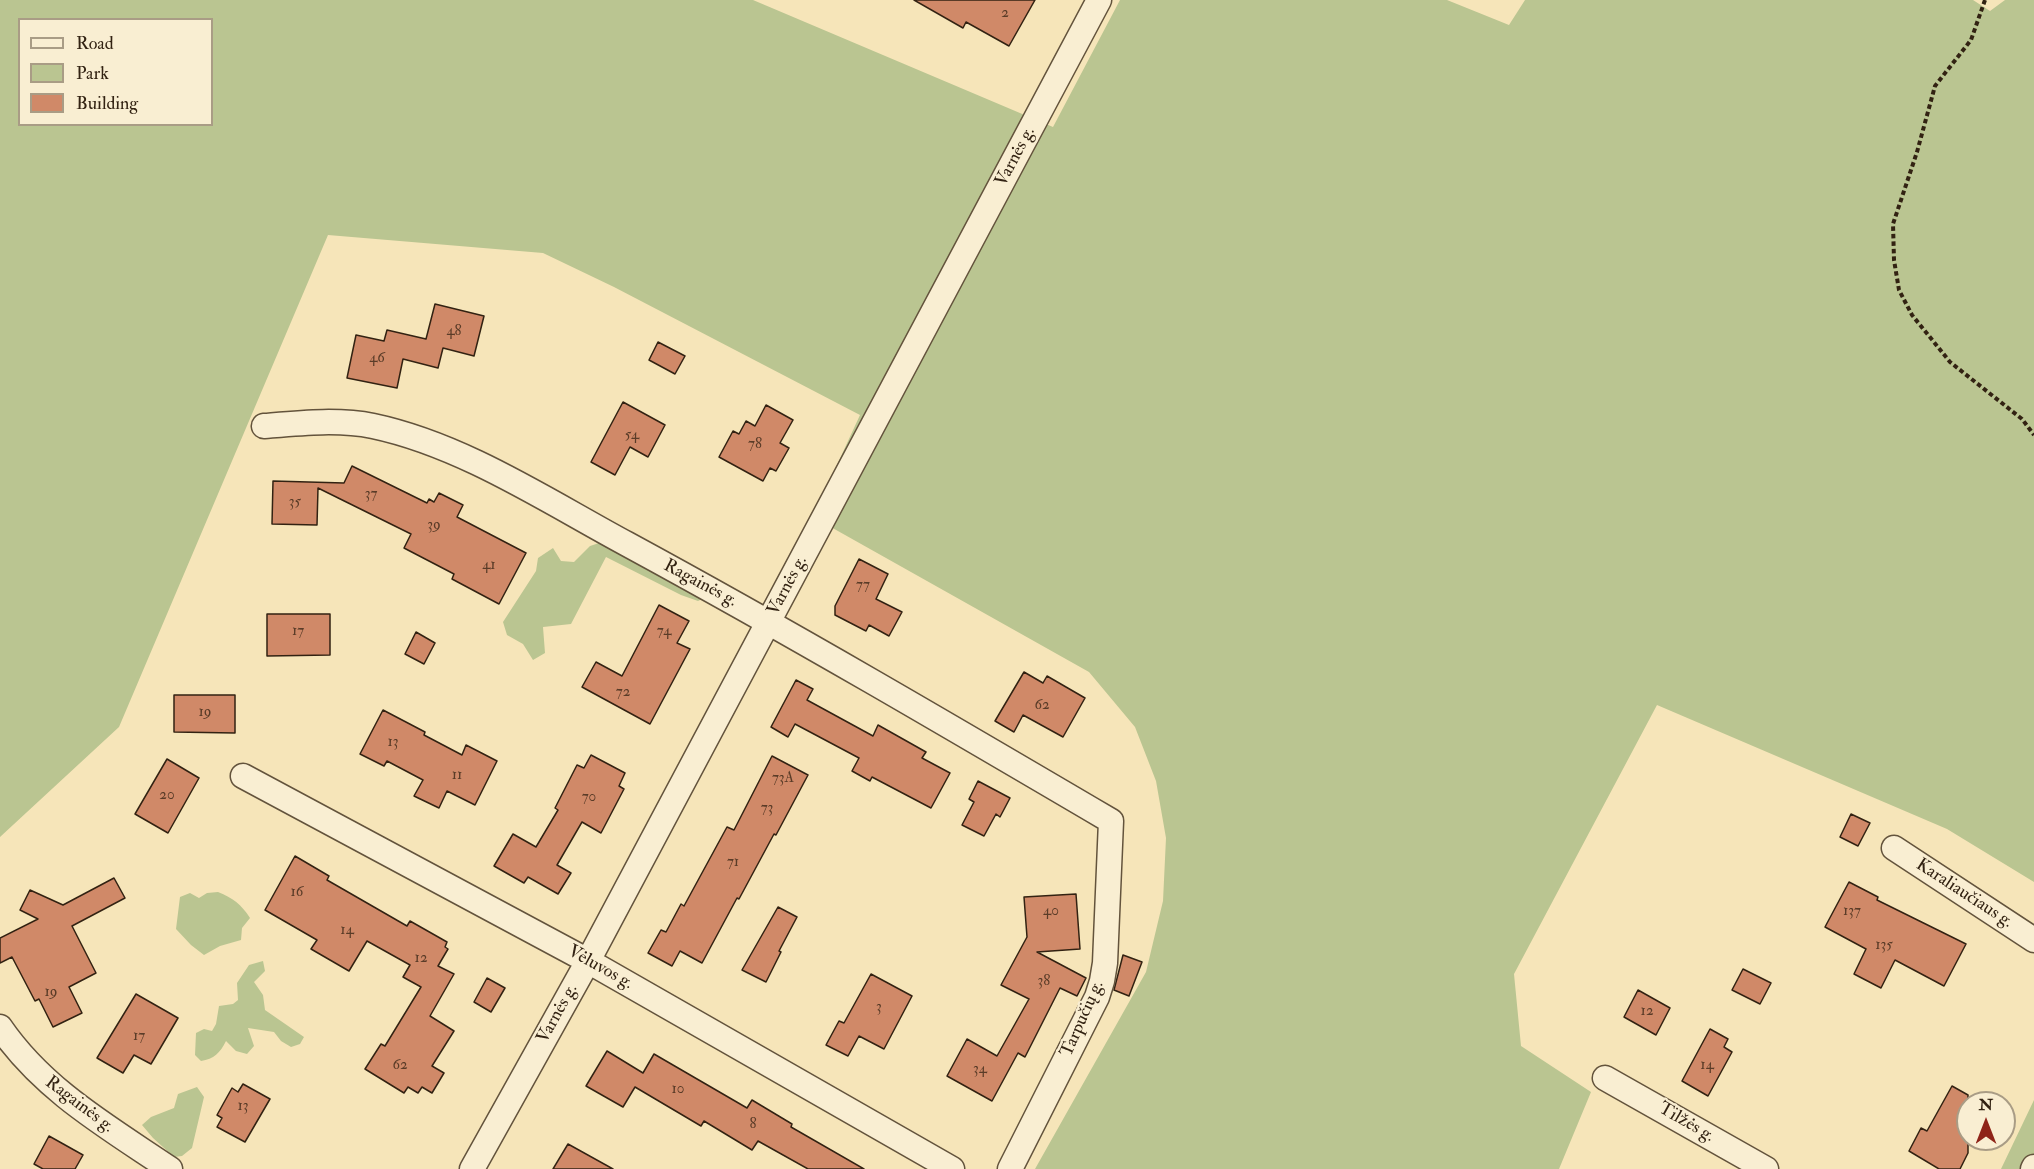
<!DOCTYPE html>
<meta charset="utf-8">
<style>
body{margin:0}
#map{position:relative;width:2034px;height:1169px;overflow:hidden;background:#f6e5b9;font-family:"IM FELL Double Pica",serif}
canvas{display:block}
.legend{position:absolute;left:18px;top:18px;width:195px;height:108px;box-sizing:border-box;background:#f9eed2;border:2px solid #a99c85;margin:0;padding:8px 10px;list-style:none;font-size:18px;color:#322212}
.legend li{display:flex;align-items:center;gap:12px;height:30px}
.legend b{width:30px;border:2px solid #a99c85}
.north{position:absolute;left:1956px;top:1091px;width:60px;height:60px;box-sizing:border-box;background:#f9eed2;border:2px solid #a99c85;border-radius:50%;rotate:0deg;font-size:16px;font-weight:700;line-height:24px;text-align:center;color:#322212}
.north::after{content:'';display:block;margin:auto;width:21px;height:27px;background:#8f2418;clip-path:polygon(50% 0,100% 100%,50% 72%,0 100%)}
</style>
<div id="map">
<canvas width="2034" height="1169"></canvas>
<ul class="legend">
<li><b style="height:8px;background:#f9eed2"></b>Road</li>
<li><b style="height:16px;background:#bac591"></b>Park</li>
<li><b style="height:16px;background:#d08968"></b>Building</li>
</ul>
<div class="north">N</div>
</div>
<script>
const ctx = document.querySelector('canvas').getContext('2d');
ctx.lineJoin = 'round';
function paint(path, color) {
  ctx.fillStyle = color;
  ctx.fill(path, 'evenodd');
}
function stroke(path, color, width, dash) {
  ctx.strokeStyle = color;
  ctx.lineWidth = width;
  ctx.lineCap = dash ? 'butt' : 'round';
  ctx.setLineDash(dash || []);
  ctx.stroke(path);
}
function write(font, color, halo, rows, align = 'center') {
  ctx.font = font + ' "IM FELL Double Pica",serif';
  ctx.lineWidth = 4.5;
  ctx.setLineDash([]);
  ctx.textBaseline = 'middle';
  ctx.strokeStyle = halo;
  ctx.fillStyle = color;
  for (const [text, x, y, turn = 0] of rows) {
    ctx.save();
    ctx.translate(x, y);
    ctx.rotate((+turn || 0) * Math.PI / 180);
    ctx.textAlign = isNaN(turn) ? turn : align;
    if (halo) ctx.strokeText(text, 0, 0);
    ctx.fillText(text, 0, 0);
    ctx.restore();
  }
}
paint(new Path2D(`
 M 0,0 L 753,0 L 1053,127 L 1120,0 L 1447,0 L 1509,25 L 1525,0 L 1973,0 L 1990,11 L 2005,0 L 2034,0 L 2034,882 L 1947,829 L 1657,705 L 1514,974 L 1521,1046 L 1591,1092 L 1559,1169 L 1035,1169 L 1146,972 L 1163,901 L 1166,838 L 1156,781 L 1135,727 L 1089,672 L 813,517 L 860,415 L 614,287 L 543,253 L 328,235 L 119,727 L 0,837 ZM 20,20 L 212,20 L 212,124 L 20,124 Z
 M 605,541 L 708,596 L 698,601 L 681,595 L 606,557 L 571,624 L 543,627 L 545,653 L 533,660 L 523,644 L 507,635 L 503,622 L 536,571 L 538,558 L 553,548 L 561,561 L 574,562 L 590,546 Z
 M 218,892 C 233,898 241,904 250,918 L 242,928 L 241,940 L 220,946 L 204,955 L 191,945 L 176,929 L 180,897 L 190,893 L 199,898 L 207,893 Z
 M 263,961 L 265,971 L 254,982 L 263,995 L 265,1010 L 304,1037 L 300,1044 L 291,1047 L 281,1041 L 274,1032 L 248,1028 L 254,1046 L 247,1054 L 236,1051 L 226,1041 C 220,1053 214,1059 201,1061 L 195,1055 L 196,1033 L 204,1029 L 212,1031 L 216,1024 L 219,1006 L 233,1004 L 238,1000 L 237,983 L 249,965 Z
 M 197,1087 L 204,1097 L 192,1148 L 182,1156 L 174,1157 L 153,1138 L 142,1125 L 151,1117 L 174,1108 L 178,1094 Z
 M 2034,1100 L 2034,1169 L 2001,1169 Z`), '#bac591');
const building = new Path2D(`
 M 914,0 L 1035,0 L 1009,46 L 966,22 L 963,28 Z
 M 435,304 L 484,316 L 474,356 L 443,348 L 438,368 L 403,359 L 397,388 L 347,378 L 356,335 L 384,341 L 387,330 L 426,339 Z
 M 658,342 L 685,356 L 675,374 L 649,360 Z
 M 623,402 L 665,425 L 648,457 L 630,447 L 615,475 L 591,462 Z
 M 766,405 L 793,420 L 780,443 L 789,448 L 776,471 L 770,468 L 763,481 L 719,457 L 733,431 L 739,434 L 746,421 L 755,426 Z
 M 352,466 L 427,503 L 429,499 L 434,502 L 439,493 L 463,505 L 457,517 L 526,553 L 499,604 L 452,579 L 454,574 L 404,548 L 411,534 L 318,488 L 317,525 L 272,524 L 273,481 L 344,483 Z
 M 859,559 L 888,574 L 876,599 L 902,612 L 889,636 L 869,625 L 866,631 L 835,615 L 835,606 Z
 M 659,605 L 689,621 L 677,643 L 690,649 L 650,724 L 582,687 L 596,662 L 622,676 Z
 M 267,614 L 330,614 L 330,655 L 267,656 Z
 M 416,632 L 435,643 L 424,664 L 405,654 Z
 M 1024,672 L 1043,683 L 1047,676 L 1085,698 L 1063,737 L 1023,715 L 1014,732 L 995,721 Z
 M 796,680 L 813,689 L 807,700 L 873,736 L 878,725 L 926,752 L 922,758 L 950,773 L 931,808 L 872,777 L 870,781 L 852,771 L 859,758 L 795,724 L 788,737 L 771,727 Z
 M 174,695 L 235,695 L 235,733 L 174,732 Z
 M 383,710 L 425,732 L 424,735 L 462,755 L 466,745 L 497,761 L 475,805 L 447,791 L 439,808 L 414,796 L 423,780 L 387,761 L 384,766 L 360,754 Z
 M 591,755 L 625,773 L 619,786 L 624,789 L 601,833 L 582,822 L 557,865 L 571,873 L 558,894 L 528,877 L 524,883 L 494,866 L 513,834 L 536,847 L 558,810 L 555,808 L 577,765 L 584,768 Z
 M 772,756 L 808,775 L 776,835 L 774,834 L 739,899 L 737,898 L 702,963 L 680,951 L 672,966 L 648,953 L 661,930 L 666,932 L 681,904 L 684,906 L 727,827 L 734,830 Z
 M 167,759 L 199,778 L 168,833 L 135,814 Z
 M 978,781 L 1010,798 L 1000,817 L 996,814 L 984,836 L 962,825 L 974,802 L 969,799 Z
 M 1851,814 L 1870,823 L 1858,846 L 1840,837 Z
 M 295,856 L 329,876 L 327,880 L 407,926 L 410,921 L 447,942 L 445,947 L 448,949 L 438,966 L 454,974 L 430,1016 L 454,1031 L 432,1066 L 444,1073 L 432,1093 L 422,1087 L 418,1093 L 408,1087 L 404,1093 L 365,1069 L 381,1044 L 385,1046 L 421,987 L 403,977 L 410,965 L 367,941 L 349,971 L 311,949 L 317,940 L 265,910 Z
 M 114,878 L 125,898 L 72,926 L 96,973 L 69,987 L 82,1013 L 53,1027 L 39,999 L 35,1001 L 12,957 L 0,963 L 0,938 L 38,919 L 20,910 L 30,890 L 63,905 Z
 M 1849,882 L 1878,897 L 1877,900 L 1966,944 L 1944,986 L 1895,960 L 1881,988 L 1854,974 L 1866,949 L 1825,927 Z
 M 1076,894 L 1080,949 L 1037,952 L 1086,978 L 1077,996 L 1060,988 L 1025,1057 L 1018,1053 L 992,1101 L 947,1076 L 967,1039 L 997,1056 L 1029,999 L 1001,985 L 1027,937 L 1024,897 Z
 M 778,907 L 797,917 L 779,951 L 781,952 L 766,982 L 742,970 Z
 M 1123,955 L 1142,962 L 1129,996 L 1114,990 Z
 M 1743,969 L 1771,983 L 1760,1004 L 1732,990 Z
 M 871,974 L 912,996 L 884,1049 L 859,1036 L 848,1056 L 826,1045 L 839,1021 L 844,1023 Z
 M 487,978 L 505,988 L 491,1012 L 474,1002 Z
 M 1638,990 L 1670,1008 L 1656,1035 L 1624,1017 Z
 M 136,994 L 178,1018 L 151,1064 L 134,1055 L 123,1073 L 97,1058 Z
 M 1710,1029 L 1728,1039 L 1724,1047 L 1732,1052 L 1708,1096 L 1682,1081 Z
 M 607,1051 L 643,1073 L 654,1054 L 747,1108 L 752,1100 L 792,1124 L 791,1127 L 864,1169 L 808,1169 L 758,1141 L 752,1150 L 704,1121 L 701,1126 L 635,1087 L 623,1107 L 586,1086 Z
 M 243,1084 L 270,1099 L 245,1142 L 217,1127 L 222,1118 L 217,1115 L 232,1088 L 238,1092 Z
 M 1952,1086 L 1968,1095 L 1968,1153 L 1960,1169 L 1939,1169 L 1909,1151 L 1921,1128 L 1927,1131 Z
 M 49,1136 L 83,1155 L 75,1169 L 43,1169 L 34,1164 Z
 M 568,1144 L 613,1169 L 553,1169 Z`);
paint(building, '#d08968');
stroke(building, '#322212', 1.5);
const street = new Path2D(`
 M 264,426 C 300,423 338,419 373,426 C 463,445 547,501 627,544 C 791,633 951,727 1111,821 L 1105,963 L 1102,981 L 1097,997 L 1010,1169
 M 243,776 L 588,961 L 952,1169
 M 1894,848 L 2034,940
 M 0,1027 C 43,1090 108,1127 170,1169
 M 1605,1078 L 1766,1169
 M 472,1169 L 588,961 L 1099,0
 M 2033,1169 L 2034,1167`);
stroke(street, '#63533c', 27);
stroke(new Path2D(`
 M 1985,0 L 1971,40 L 1935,86 L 1917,152 L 1893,224 L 1894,260 L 1899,290 L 1912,315 L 1950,362 L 2022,419 L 2034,435`), '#322212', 4, [4.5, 3]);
stroke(street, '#f9eed2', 24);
write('15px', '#5a3c28', null, [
 ["2",1005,14],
 ["48",454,332],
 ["46",377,359],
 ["54",632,436],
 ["78",755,445],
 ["37",371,495],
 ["35",295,503],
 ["39",434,526],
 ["41",489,566],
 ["77",863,586],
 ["17",298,632],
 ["74",664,632],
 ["72",623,693],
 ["62",1042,706],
 ["19",205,713],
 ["13",393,743],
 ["11",457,776],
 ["73A",783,779],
 ["20",167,796],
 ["70",589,798],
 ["73",767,809],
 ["71",733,863],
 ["16",297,893],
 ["40",1051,912],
 ["137",1852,912],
 ["14",347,931],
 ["135",1884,946],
 ["12",421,959],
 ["38",1044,982],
 ["19",51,993],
 ["3",879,1008],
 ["12",1647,1012],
 ["17",139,1037],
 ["62",400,1066],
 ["14",1707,1066],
 ["34",980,1070],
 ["10",678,1090],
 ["13",243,1107],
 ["8",753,1125]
]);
write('18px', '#322212', '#f9eed2', [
 ["Varnės g.",1016,157,-62],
 ["Ragainės g.",700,584,28],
 ["Varnės g.",788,586,-62],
 ["Karaliaučiaus g.",1964,894,33],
 ["Vėluvos g.",600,968,29],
 ["Varnės g.",558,1014,-61],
 ["Tarpučių g.",1083,1019,-66],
 ["Ragainės g.",79,1105,37],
 ["Tilžės g.",1686,1123,30]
]);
</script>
